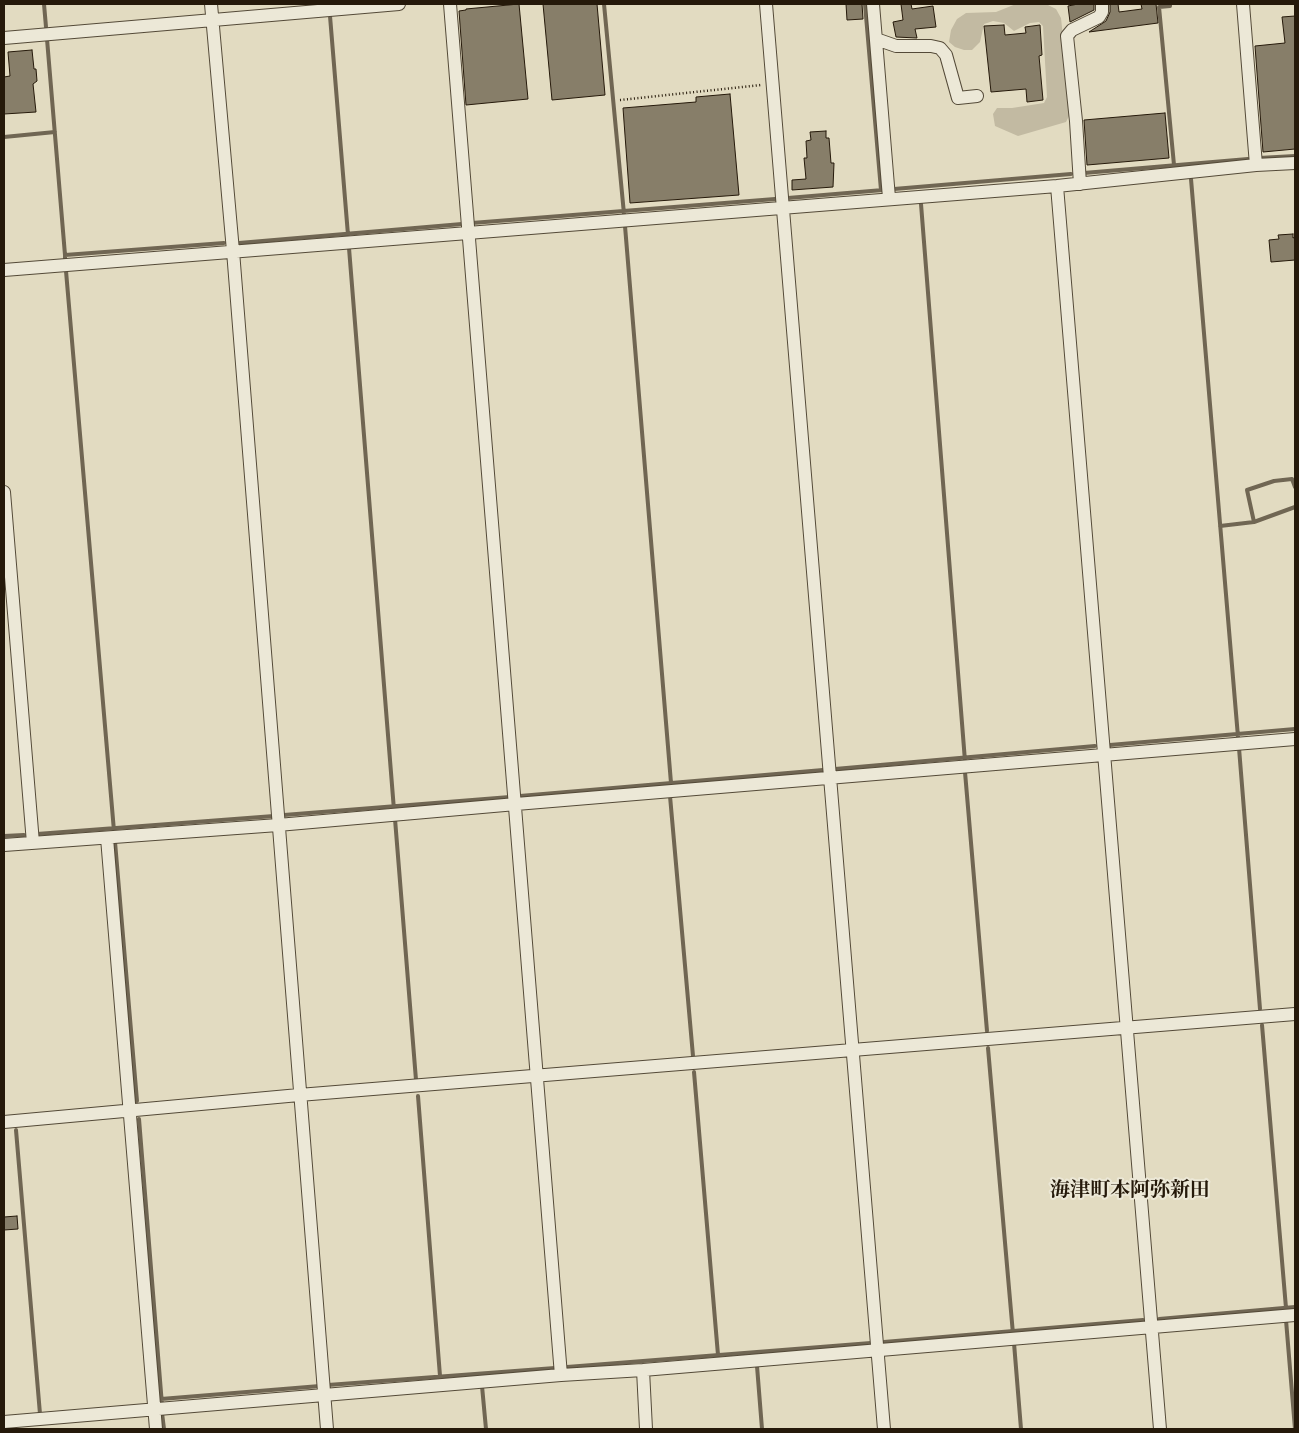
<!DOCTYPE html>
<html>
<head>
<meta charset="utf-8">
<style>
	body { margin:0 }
	#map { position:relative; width:1299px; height:1433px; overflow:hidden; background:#e2dbc1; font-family:Vollkorn,serif }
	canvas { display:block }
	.frame { position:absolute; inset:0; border:5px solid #25190a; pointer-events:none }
</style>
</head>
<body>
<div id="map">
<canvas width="1299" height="1433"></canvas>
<div class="frame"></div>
</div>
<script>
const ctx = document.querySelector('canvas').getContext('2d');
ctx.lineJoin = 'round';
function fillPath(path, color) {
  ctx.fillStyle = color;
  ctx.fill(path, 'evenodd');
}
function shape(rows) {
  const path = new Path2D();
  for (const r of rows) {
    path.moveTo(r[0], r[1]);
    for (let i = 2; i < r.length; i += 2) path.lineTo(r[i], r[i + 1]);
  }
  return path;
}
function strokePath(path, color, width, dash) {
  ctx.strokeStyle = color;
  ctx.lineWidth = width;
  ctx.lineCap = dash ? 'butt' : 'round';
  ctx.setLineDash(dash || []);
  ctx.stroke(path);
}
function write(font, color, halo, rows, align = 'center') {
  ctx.font = font + ' Vollkorn,"Noto Serif JP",serif';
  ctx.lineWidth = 4;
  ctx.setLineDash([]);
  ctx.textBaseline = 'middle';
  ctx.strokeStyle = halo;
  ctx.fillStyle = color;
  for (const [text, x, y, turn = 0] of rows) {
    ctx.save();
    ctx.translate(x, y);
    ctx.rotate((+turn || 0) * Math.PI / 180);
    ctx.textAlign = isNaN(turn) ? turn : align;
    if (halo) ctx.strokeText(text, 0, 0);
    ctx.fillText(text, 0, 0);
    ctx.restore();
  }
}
const green = shape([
	[1016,4,1046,4,1056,9,1061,18,1071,112,1066,122,1018,136,995,126,993,114,997,108,1012,108,1044,103,1047,97,1043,26,1039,22,1030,23,1014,31,1004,23,993,21,984,24,980,42,972,50,964,50,955,47,949,42,951,30,957,19,966,13,996,12]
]);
const stream = shape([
	[44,4,46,27],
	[604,4,624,214],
	[865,4,881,190],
	[1170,4,1170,6,1159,7,1174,165],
	[330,16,348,235],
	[47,39,65,255],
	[4,137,55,132],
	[1259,158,1295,156],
	[1084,173,1248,159],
	[1191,179,1238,737],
	[894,189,1071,174],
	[788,198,883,190],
	[921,204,965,761],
	[472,223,775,199],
	[625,226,671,783],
	[239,243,462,224],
	[349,248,394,810],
	[65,260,65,255,224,243],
	[66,271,114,831],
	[1254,522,1247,490,1274,481,1292,479,1295,487],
	[1220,526,1254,522,1295,507],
	[1110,745,1295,729],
	[1239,748,1260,1009],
	[835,769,1095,746],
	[965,772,987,1031],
	[520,796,823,770],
	[670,796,693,1056],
	[284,815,510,797],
	[395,819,416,1080],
	[37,834,274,816],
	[4,836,24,835],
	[115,842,137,1101],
	[1262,1025,1286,1308],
	[988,1048,1013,1334],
	[694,1072,718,1355],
	[418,1096,440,1376],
	[139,1119,162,1405],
	[16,1130,40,1414],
	[1159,1319,1295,1307],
	[1286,1320,1295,1429],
	[884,1342,1143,1320],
	[1014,1343,1021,1429],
	[757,1366,762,1429],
	[567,1367,871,1343],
	[328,1385,555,1368],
	[482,1386,486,1429],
	[161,1399,320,1386],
	[162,1413,164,1429]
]);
const building = shape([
	[519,4,528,99,466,105,459,11,466,10,466,9,519,4],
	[543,4,597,4,605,95,552,100,543,4],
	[846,4,862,4,863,19,847,20,846,4],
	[901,4,911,4,912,9,933,6,936,27,915,29,917,38,896,37,893,22,903,20,901,4],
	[1078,4,1094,4,1094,10,1070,22,1068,6,1078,4],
	[1110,4,1118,4,1119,12,1142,9,1141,4,1156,4,1158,23,1089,32,1106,21,1110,12,1110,4],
	[1295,16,1295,149,1263,152,1255,46,1285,43,1282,17,1295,16],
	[1004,25,1005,35,1026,33,1025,27,1040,25,1042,55,1039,56,1043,100,1027,102,1026,89,991,92,984,26,1004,25],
	[32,50,34,69,36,69,37,81,33,84,36,112,4,114,4,77,10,76,8,52,32,50],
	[730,94,739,195,630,203,623,108,696,102,696,97,730,94],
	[1165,113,1169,158,1087,165,1084,120,1165,113],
	[826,131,826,138,829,138,831,163,834,163,833,187,792,190,792,180,806,179,804,158,807,158,806,141,811,140,810,132,826,131],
	[1293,234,1293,238,1295,237,1295,260,1271,262,1269,240,1279,239,1278,235,1293,234],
	[17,1216,18,1229,4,1230,4,1217,17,1216]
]);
const path = shape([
	[620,100,761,85]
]);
const minor = shape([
	[211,4,233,251,327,1429],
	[450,4,561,1375],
	[766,4,884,1429],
	[873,4,889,198],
	[1243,4,1256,165],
	[4,38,399,4],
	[876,39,896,46,931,46,940,48,946,55,958,98,977,96],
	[1080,184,1076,121,1067,36,1072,30,1099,17,1102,12,1102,4],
	[1057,186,1160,1429],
	[4,270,1057,186,1256,165,1295,163],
	[4,492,33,843],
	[107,838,156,1429],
	[4,845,278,825,516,804,1295,739],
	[4,1122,299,1095,1295,1014],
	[643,1370,646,1429],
	[4,1422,561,1375,643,1370,1295,1315]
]);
const quarterNames = [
	["海津町本阿弥新田",1130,1192]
];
fillPath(green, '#c2baa2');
strokePath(stream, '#706653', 4);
fillPath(building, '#877e69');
strokePath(building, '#25190a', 1);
strokePath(minor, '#544a38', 14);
strokePath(path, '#25190a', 2.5, [1, 2.5]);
strokePath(minor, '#ece8d7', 12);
write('bold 20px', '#25190a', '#ece8d7', quarterNames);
</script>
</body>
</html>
